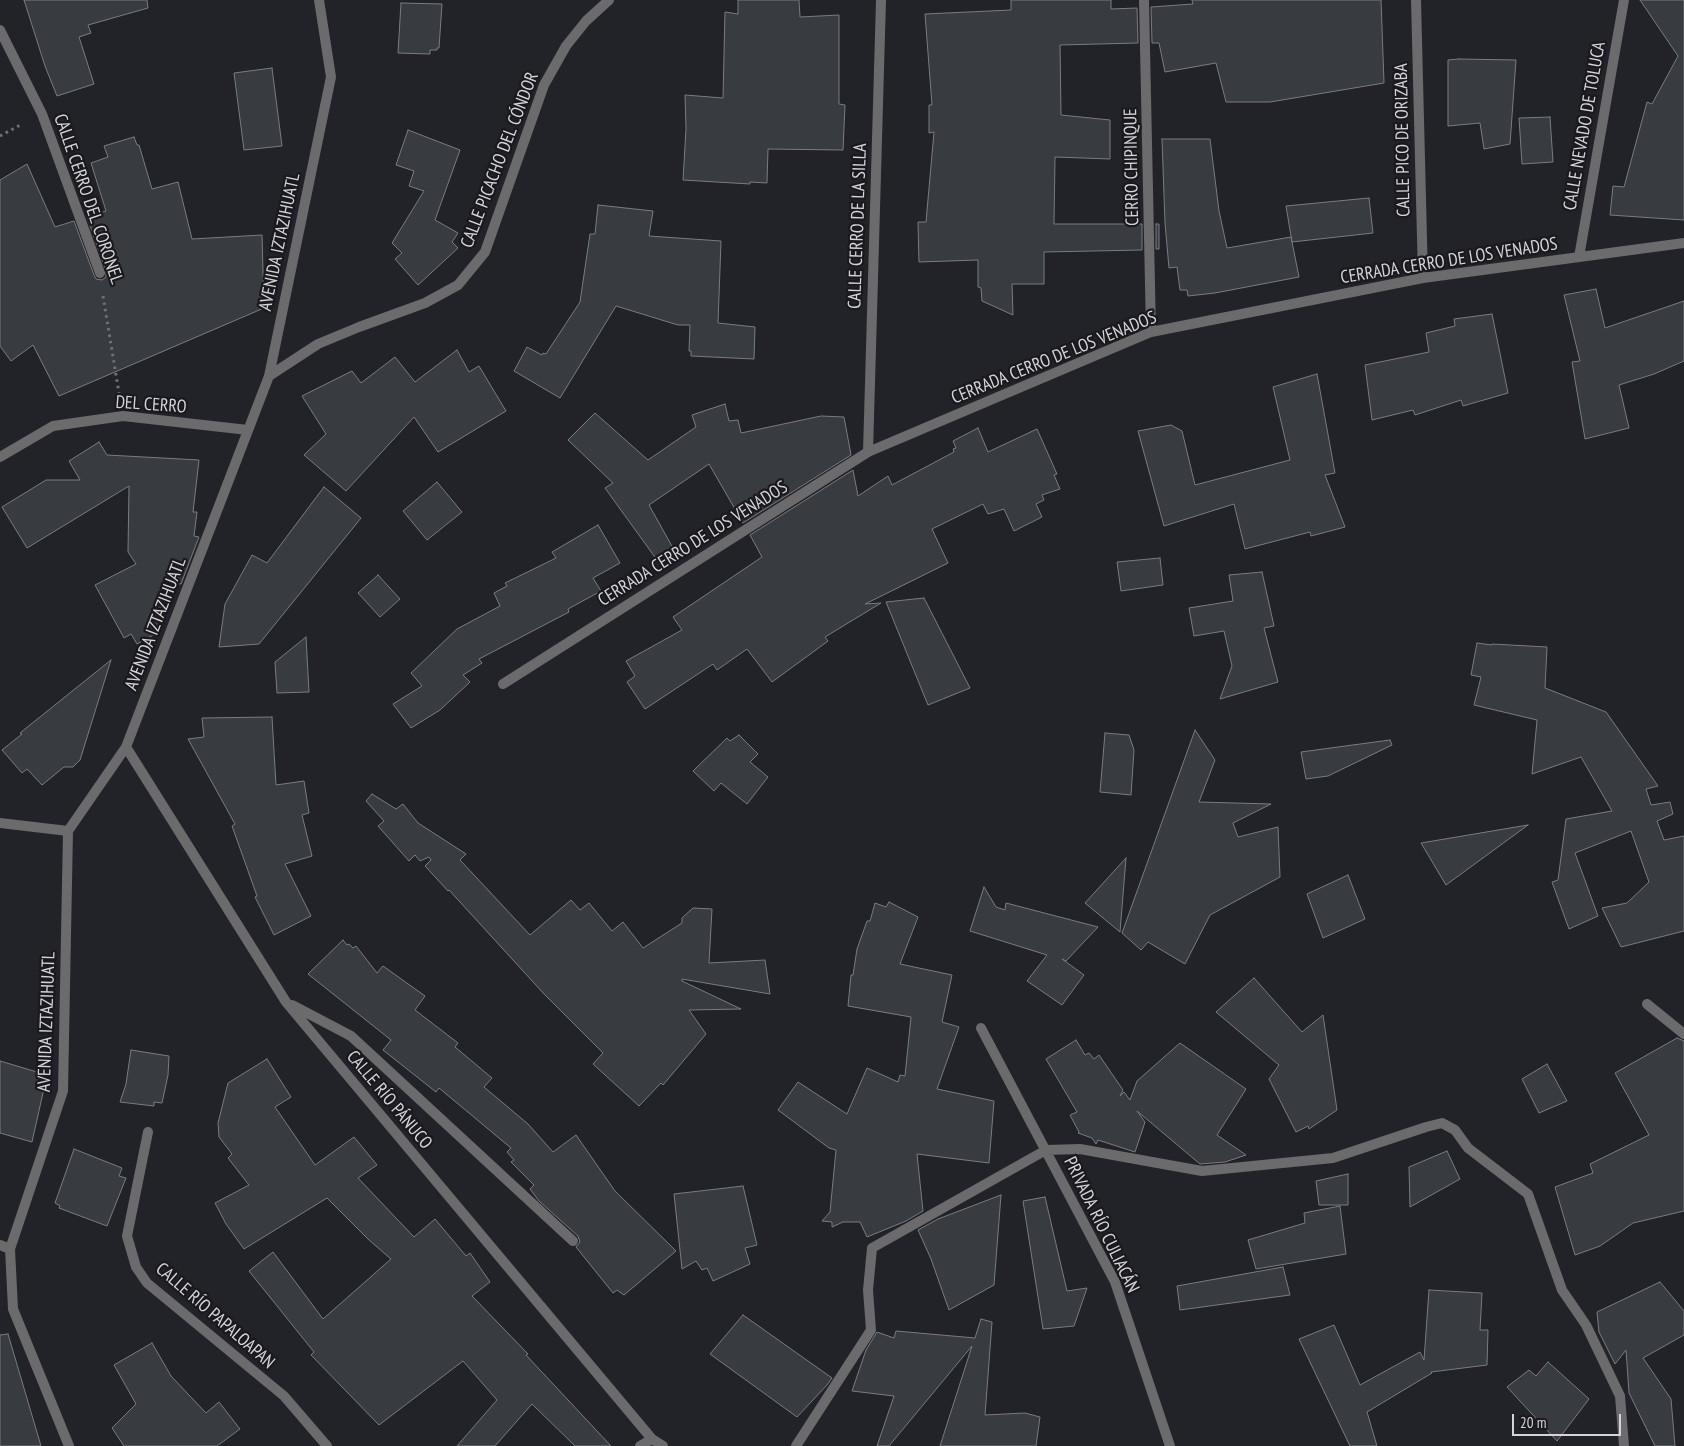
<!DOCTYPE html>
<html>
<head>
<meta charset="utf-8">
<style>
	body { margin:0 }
	#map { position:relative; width:1684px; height:1446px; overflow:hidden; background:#222328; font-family:"PT Sans Narrow",sans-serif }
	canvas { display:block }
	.scale { position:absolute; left:1512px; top:1414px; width:109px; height:22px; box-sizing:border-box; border:2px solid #d5d5d9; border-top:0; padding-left:6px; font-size:15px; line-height:18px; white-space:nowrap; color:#d5d5d9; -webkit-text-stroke:4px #19191e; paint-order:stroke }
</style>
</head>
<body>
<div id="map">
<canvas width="1684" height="1446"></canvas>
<div class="scale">20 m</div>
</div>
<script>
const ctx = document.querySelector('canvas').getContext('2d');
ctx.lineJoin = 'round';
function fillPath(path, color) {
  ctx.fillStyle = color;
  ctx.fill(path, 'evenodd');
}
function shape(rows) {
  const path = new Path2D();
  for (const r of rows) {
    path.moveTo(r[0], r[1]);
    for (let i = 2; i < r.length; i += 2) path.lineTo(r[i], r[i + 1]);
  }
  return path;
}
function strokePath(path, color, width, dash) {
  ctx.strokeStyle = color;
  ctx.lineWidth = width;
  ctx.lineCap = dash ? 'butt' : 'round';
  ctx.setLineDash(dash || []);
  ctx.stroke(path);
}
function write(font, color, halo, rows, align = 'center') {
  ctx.font = font + ' "PT Sans Narrow",sans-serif';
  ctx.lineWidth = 4.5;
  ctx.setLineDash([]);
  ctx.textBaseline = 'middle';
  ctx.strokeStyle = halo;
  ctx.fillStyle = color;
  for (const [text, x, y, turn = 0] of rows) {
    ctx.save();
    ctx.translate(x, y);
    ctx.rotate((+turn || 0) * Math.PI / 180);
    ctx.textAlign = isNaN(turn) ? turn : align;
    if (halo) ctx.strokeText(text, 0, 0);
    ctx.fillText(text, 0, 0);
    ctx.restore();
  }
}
const building = shape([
	[24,0,147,0,148,8,88,25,91,33,79,37,94,84,57,96,45,66,24,0],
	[738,0,799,0,800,17,839,15,839,104,845,105,843,150,768,149,767,183,750,182,750,184,683,180,686,129,685,95,723,98,725,12,738,14,738,0],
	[1011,0,1111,0,1111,9,1137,8,1138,43,1060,45,1061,115,1110,120,1110,159,1055,157,1054,224,1142,224,1142,250,1044,252,1044,284,1012,284,1013,315,982,301,981,288,978,287,978,260,919,262,918,222,926,222,934,132,929,133,929,105,932,105,925,14,1011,10,1011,0],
	[1192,0,1381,0,1384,83,1270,102,1226,102,1216,63,1165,72,1159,43,1152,43,1151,7,1193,4,1192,0],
	[1640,0,1684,0,1684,220,1610,215,1613,186,1624,187,1647,102,1652,104,1678,56,1640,0],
	[401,3,442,4,439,48,437,48,437,50,430,50,430,54,398,53,401,3],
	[1459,59,1516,60,1510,144,1484,149,1480,123,1448,126,1448,60,1459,59],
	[272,68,282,146,244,150,234,73,272,68],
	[1550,117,1553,162,1522,164,1519,118,1550,117],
	[408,130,460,150,435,220,458,233,452,242,458,248,418,285,395,259,402,253,392,243,424,191,409,186,414,171,396,165,408,130],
	[134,137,137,145,139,145,152,189,178,182,192,239,262,235,264,308,59,396,33,345,11,361,0,346,0,180,27,164,55,227,74,221,94,275,96,279,102,280,106,277,106,271,87,217,106,211,91,163,108,157,104,146,134,137],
	[1162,139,1210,139,1219,211,1227,248,1291,237,1299,277,1215,293,1188,296,1187,290,1180,290,1177,267,1169,268,1165,223,1162,139],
	[1369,198,1373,233,1292,242,1286,206,1369,198],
	[598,205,653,211,649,236,721,241,718,323,755,327,754,359,691,356,691,351,689,351,690,325,678,325,616,306,560,398,514,371,527,347,542,355,543,353,546,354,580,302,590,234,595,234,598,205],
	[1156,224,1159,224,1159,249,1156,249,1156,224],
	[1596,289,1605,328,1684,301,1684,361,1654,374,1619,385,1629,428,1585,439,1572,362,1580,361,1564,295,1596,289],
	[1492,314,1508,393,1463,406,1461,400,1415,415,1413,410,1372,420,1365,365,1429,352,1426,333,1455,326,1454,319,1492,314],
	[457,350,469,372,479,366,506,411,438,452,414,417,346,491,304,455,326,434,302,396,352,371,361,383,395,357,415,382,457,350],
	[1317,374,1335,473,1325,475,1345,527,1311,536,1310,532,1245,549,1234,504,1164,526,1138,431,1171,425,1182,431,1195,485,1290,460,1273,387,1317,374],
	[725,404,729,421,738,420,741,433,821,416,844,417,851,455,743,523,709,464,649,505,678,557,662,567,605,488,613,483,568,440,595,413,648,460,696,427,692,415,725,404],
	[978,428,988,452,1037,429,1057,474,1054,475,1060,489,1042,495,1044,500,1036,504,1042,517,1014,531,1004,509,988,514,983,504,932,529,948,563,865,604,881,603,825,637,828,641,772,682,747,649,717,670,713,664,645,709,627,682,635,676,626,661,682,630,673,617,762,557,750,535,853,470,858,496,888,476,892,485,954,452,953,449,956,448,953,441,978,428],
	[99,442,107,455,199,460,193,512,197,512,194,536,199,537,181,584,164,582,157,633,137,644,131,634,124,638,95,585,136,564,128,552,129,486,27,548,2,507,46,480,80,480,69,461,99,442],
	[437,482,462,512,427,540,403,511,437,482],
	[324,487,361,518,259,644,219,647,225,604,252,555,267,563,324,487],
	[598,525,620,563,593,578,601,591,568,609,569,612,479,659,482,663,463,675,470,682,440,710,411,728,393,704,422,686,411,673,457,629,500,606,494,593,507,586,505,583,556,558,552,552,598,525],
	[1160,558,1163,585,1121,591,1117,562,1160,558],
	[1262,572,1274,626,1264,628,1278,682,1220,699,1232,666,1224,631,1194,636,1189,608,1233,601,1229,575,1262,572],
	[378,575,400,599,380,617,358,593,378,575],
	[924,598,970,688,928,705,886,602,924,598],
	[306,637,309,692,277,693,275,662,306,637],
	[1477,643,1492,645,1492,644,1547,647,1545,688,1606,712,1658,786,1646,789,1651,805,1670,802,1673,814,1657,821,1664,840,1684,836,1684,931,1621,947,1602,908,1627,903,1649,882,1631,831,1575,853,1598,916,1569,929,1552,882,1558,880,1566,819,1612,811,1581,757,1532,774,1537,720,1474,705,1481,677,1471,675,1477,643],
	[111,660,80,760,73,767,64,767,42,785,27,769,22,773,2,750,22,734,20,733,111,660],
	[272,717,276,785,304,781,309,813,302,815,312,856,285,864,311,916,274,935,255,897,257,896,232,826,235,824,188,739,204,737,202,718,272,717],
	[1195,730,1215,760,1199,802,1271,804,1233,823,1238,837,1278,827,1280,877,1210,915,1185,964,1148,942,1141,950,1122,933,1195,730],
	[1105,733,1129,735,1134,750,1131,795,1100,792,1105,733],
	[739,735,758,754,750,762,768,777,747,804,721,783,714,791,693,771,727,738,730,741,739,735],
	[1390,740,1392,745,1328,776,1306,779,1301,752,1390,740],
	[372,794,396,809,403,804,418,823,466,854,460,860,530,935,571,900,580,910,589,903,612,931,623,922,643,948,682,923,682,918,693,908,712,909,709,963,765,960,770,994,682,979,682,981,741,1009,689,1010,706,1034,663,1085,661,1083,639,1106,593,1064,603,1053,545,995,449,890,448,891,425,866,431,860,429,857,420,861,415,855,409,861,378,826,384,821,366,801,372,794],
	[1528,825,1446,885,1421,843,1528,825],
	[1126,858,1120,932,1085,903,1126,858],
	[1348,875,1365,919,1323,938,1307,894,1348,875],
	[984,887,996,907,1005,910,1006,903,1098,927,1066,961,1062,959,1084,975,1062,1005,1027,981,1047,955,970,931,984,887],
	[889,902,918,917,900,964,952,975,942,1022,959,1027,937,1089,994,1101,989,1163,917,1154,923,1211,906,1221,867,1237,860,1222,843,1222,832,1227,832,1222,822,1221,830,1212,836,1150,829,1148,778,1110,798,1082,847,1114,867,1068,898,1082,900,1075,905,1076,911,1017,848,1006,851,975,853,975,857,949,867,921,870,921,875,903,886,907,889,902],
	[343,940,347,945,349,944,353,948,356,946,377,973,383,966,425,996,415,1010,458,1043,455,1047,492,1078,484,1087,528,1124,553,1152,576,1135,615,1191,676,1251,624,1295,617,1290,613,1293,576,1247,580,1242,578,1236,539,1201,530,1189,534,1185,511,1162,514,1160,507,1152,511,1148,439,1088,436,1092,383,1050,391,1040,308,974,343,940],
	[1254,978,1302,1032,1323,1015,1337,1110,1309,1129,1308,1126,1296,1132,1269,1079,1279,1065,1216,1012,1254,978],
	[1677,1038,1684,1041,1684,1211,1633,1223,1600,1246,1575,1255,1555,1187,1593,1173,1590,1164,1649,1135,1615,1073,1677,1038],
	[1076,1040,1085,1055,1089,1053,1094,1059,1099,1055,1123,1090,1120,1096,1124,1092,1130,1100,1137,1081,1180,1043,1246,1089,1217,1135,1246,1155,1225,1162,1200,1164,1137,1111,1145,1122,1135,1152,1098,1140,1096,1144,1092,1138,1078,1133,1079,1132,1070,1115,1077,1112,1046,1059,1076,1040],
	[131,1050,169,1056,168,1075,162,1103,154,1102,154,1106,120,1102,126,1084,131,1050],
	[267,1059,291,1097,275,1107,315,1165,354,1137,377,1165,358,1178,414,1237,435,1219,466,1256,470,1253,490,1282,472,1296,528,1354,526,1355,611,1446,575,1446,532,1404,495,1446,457,1446,497,1400,463,1361,379,1425,311,1355,314,1352,249,1271,273,1252,323,1319,391,1259,369,1240,327,1198,244,1249,226,1224,215,1203,249,1185,228,1158,232,1154,219,1137,218,1123,228,1083,267,1059],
	[0,1061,47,1075,32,1142,0,1133,0,1061],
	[1547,1064,1567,1101,1539,1113,1522,1079,1547,1064],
	[74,1149,122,1168,119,1176,126,1178,107,1226,59,1208,60,1206,55,1203,74,1149],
	[1447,1151,1460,1179,1410,1207,1409,1167,1447,1151],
	[1348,1174,1348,1205,1319,1205,1316,1181,1348,1174],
	[743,1186,757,1245,745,1248,750,1264,713,1281,707,1268,702,1270,696,1261,682,1269,674,1194,743,1186],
	[1001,1195,994,1285,949,1310,931,1259,918,1230,938,1219,1001,1195],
	[1045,1197,1067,1291,1087,1288,1074,1326,1043,1329,1023,1201,1045,1197],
	[1340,1206,1346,1254,1256,1269,1248,1240,1305,1223,1304,1213,1340,1206],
	[1283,1267,1290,1295,1180,1310,1177,1286,1283,1267],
	[1660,1282,1684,1311,1684,1335,1643,1358,1671,1399,1675,1446,1655,1446,1629,1393,1626,1350,1615,1364,1599,1332,1597,1312,1660,1282],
	[1429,1290,1482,1293,1480,1330,1488,1330,1487,1365,1431,1372,1432,1373,1367,1412,1377,1446,1350,1446,1299,1339,1334,1325,1360,1385,1420,1352,1424,1360,1429,1290],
	[743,1315,832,1378,827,1385,797,1417,710,1354,743,1315],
	[981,1319,992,1322,985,1415,1025,1413,1040,1417,1036,1446,940,1446,972,1346,889,1446,877,1446,894,1396,852,1391,866,1350,877,1332,894,1338,896,1331,975,1338,981,1319],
	[8,1334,41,1446,0,1446,0,1335,8,1334],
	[152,1343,171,1376,206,1413,219,1402,240,1429,217,1446,124,1446,112,1428,136,1404,114,1365,152,1343],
	[1548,1362,1589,1399,1557,1441,1507,1387,1529,1370,1536,1376,1548,1362]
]);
const path = shape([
	[0,136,22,124],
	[103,296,119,393]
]);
const street = shape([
	[1144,0,1151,332],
	[1416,0,1423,278],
	[0,30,42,114,100,273],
	[1579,257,1624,0],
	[269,376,318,344,359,327,425,303,458,285,485,252,544,85,566,46,586,21,609,0],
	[868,452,881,0],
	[0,457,53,426,123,416,248,430],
	[503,684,868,452,1151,332,1423,278,1684,243],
	[126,747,286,1002,652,1439,663,1446],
	[0,823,68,831],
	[1647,1004,1684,1034],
	[292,1005,351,1036,573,1241],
	[981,1028,1115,1282,1170,1446],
	[148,1132,127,1236,136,1267,147,1283,284,1396,327,1446],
	[0,1245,10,1249],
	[69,1446,13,1309,10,1249,63,1091,68,831,126,747,269,376,331,77,319,0],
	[640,1446,652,1439],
	[796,1446,871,1330,868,1290,872,1248,1046,1150,1080,1149,1202,1171,1333,1158,1426,1127,1442,1123,1455,1130,1468,1148,1528,1194,1562,1290,1586,1325,1620,1396,1624,1446]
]);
const streetNames = [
	["CALLE NEVADO DE TOLUCA",1585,126,-80],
	["CALLE PICO DE ORIZABA",1403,140,-91],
	["CALLE PICACHO DEL CÓNDOR",500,160,-69],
	["CERRO CHIPINQUE",1132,167,-91],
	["CALLE CERRO DEL CORONEL",88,199,71],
	["CALLE CERRO DE LA SILLA",858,226,-88],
	["AVENIDA IZTAZIHUATL",280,242,-78],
	["CERRADA CERRO DE LOS VENADOS",1449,261,-9],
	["CERRADA CERRO DE LOS VENADOS",1054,358,-22],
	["DEL CERRO",151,405,4],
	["CERRADA CERRO DE LOS VENADOS",693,544,-32],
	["AVENIDA IZTAZIHUATL",156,624,-69],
	["AVENIDA IZTAZIHUATL",47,1022,-88],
	["CALLE RÍO PÁNUCO",389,1100,50],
	["PRIVADA RÍO CULIACÁN",1101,1225,64],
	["CALLE RÍO PAPALOAPAN",215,1316,41]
];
fillPath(building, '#383b40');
strokePath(building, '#797c82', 1);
strokePath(path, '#707175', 3, [2.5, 4]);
strokePath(street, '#6b6a6c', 10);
write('18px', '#d5d5d9', '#19191e', streetNames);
</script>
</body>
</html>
